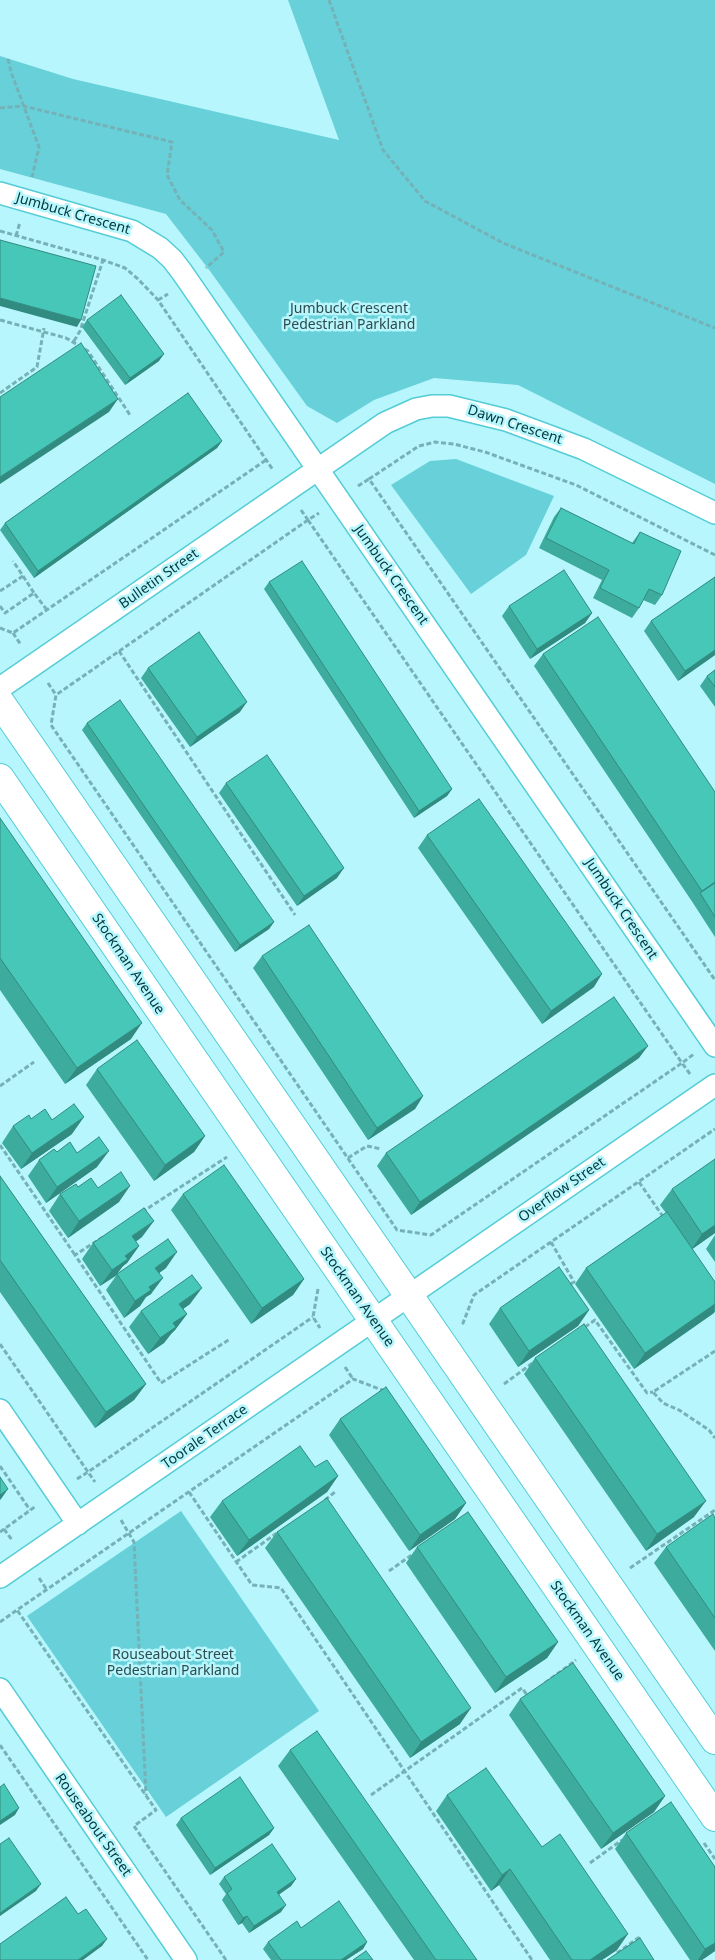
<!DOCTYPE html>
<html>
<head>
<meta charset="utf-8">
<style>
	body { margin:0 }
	canvas { display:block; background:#b6f6fc }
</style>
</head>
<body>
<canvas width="715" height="1960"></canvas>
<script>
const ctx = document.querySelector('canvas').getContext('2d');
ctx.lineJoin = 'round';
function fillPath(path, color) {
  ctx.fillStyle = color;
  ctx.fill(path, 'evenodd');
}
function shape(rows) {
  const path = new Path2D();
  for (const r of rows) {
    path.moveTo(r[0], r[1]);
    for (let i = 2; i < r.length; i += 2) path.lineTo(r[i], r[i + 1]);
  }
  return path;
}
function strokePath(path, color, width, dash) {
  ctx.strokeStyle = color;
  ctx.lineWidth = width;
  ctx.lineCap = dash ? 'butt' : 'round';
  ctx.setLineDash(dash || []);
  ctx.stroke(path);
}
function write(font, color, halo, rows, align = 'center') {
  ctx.font = font + ' "Noto Sans",sans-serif';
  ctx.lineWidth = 5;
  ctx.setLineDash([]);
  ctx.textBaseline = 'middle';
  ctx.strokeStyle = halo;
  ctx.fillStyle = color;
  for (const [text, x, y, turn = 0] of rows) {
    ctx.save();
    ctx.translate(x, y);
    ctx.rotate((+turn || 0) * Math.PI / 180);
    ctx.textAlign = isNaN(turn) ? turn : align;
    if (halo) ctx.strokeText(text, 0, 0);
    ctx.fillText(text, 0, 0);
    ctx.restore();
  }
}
const green = shape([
	[288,0,715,0,715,484,518,385,434,378,374,400,337,423,307,406,210,271,166,214,0,169,0,56,73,79,339,140],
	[456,459,554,496,526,555,471,594,391,485,430,461],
	[181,1511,319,1711,166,1817,27,1616]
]);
const path = shape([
	[329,0,383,150,425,201,503,243,715,328],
	[8,59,11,72,39,147,32,177],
	[0,108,23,106,172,142,167,175,180,200,212,230,224,252,206,268],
	[0,231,103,260,125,268,138,279,158,300,273,470],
	[16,236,20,222],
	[158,300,168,294],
	[0,320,66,338,88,351,130,415],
	[74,341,80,331,103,260],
	[0,393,37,367,44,328],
	[358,486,369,479],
	[301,510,308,520,319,513],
	[308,520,682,1063,431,1235,397,1230,51,725,56,695,308,520],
	[715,555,576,485,485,452,454,444,435,442,419,446,369,479,715,980],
	[23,576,34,593],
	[0,591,23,576,13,561],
	[0,606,5,613,34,593,47,610],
	[0,628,13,633,266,460],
	[13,633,21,645],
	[119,651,295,915],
	[48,683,56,695],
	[690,1074,682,1063,694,1054],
	[0,1086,34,1062],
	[0,1145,75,1255],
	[348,1158,367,1146,381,1149],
	[639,1182,664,1218],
	[142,1212,227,1157],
	[103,1237,75,1255,161,1383,230,1339],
	[551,1242,574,1282,569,1285],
	[318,1289,313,1317,320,1328],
	[464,1324,463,1323,474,1295,715,1129],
	[585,1327,595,1320,647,1393,653,1392],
	[0,1344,88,1472,313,1317],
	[715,1351,653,1392,663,1403,679,1410,709,1430,715,1438],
	[345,1367,353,1379],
	[504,1384,534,1362],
	[0,1466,30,1510],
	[77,1479,88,1472,95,1482],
	[189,1492,252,1585,281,1588,532,1960],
	[325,1500,335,1492],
	[121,1520,134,1542,146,1795],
	[4,1529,12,1540],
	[0,1532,36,1506],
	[236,1562,277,1533],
	[630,1568,715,1510],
	[389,1571,413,1554],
	[39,1578,47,1590],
	[0,1622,17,1610],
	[545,1683,576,1660],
	[0,1745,148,1960],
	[371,1795,522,1688,527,1695,529,1694],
	[704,1843,715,1859],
	[590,1863,622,1840],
	[617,1953,641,1936],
	[226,1960,134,1826,156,1810,17,1610,353,1379,385,1391]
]);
const minor = shape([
	[0,193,132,231,160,248,172,259,182,272,715,1046],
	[0,688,385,423,416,409,432,406,449,406,506,420,584,449,715,513],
	[0,1410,78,1524],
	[0,1577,715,1085],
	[0,1689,186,1960]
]);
const tertiary = shape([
	[0,702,715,1740],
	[0,778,715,1817]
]);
const wall = shape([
	[87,320,159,361,125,385,82,327],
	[222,441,217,448,34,578,0,530,5,523],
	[561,508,632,543,640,532,662,595,655,605,643,600,639,608,632,618,593,598,602,580,539,548,554,517],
	[715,577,715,655,678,681,644,631,651,621],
	[269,582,452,789,447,796,414,818,264,589],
	[509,606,592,613,585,623,530,659,502,616],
	[543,654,715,792,715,937,693,903,534,666],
	[148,668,240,712,190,747,141,678],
	[715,670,715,707,700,686,707,676],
	[87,723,274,922,269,929,235,952,82,730],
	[226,783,337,878,297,906,219,793],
	[0,818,131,1039,65,1084,0,990],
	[427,835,594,987,542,1024,418,848],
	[262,956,423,1096,415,1109,368,1140,253,968],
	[639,1058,411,1215,377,1166,386,1153],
	[97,1069,205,1136,194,1152,154,1181,86,1085],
	[31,1119,52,1120,72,1134,21,1169,2,1143,13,1126],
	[77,1153,97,1167,46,1203,28,1176,39,1160],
	[0,1176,146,1384,134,1400,95,1428,0,1292],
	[98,1188,119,1202,68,1238,49,1211,60,1194],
	[672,1189,715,1233,692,1249,715,1282,715,1312,634,1369,575,1284,586,1268,666,1213,660,1205],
	[183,1194,304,1279,293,1295,251,1324,171,1210],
	[715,1235,715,1262,706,1249],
	[142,1237,135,1242,139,1246,127,1263,123,1266,117,1274,166,1268,159,1273,151,1294,146,1297,140,1306,124,1318,106,1290,116,1276,100,1286,82,1259,93,1243],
	[190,1304,183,1309,187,1314,175,1330,171,1334,164,1343,148,1354,129,1327,141,1311],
	[500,1308,589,1310,578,1326,518,1367,489,1324],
	[535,1358,694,1517,646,1551,524,1374],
	[340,1419,466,1503,455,1519,409,1551,329,1435],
	[315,1467,338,1476,327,1492,237,1556,210,1517,222,1501],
	[715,1518,715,1651,654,1563,666,1547],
	[277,1532,460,1724,410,1758,265,1548],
	[417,1547,558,1642,547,1658,495,1693,406,1563],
	[520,1699,665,1796,654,1812,601,1849,509,1715],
	[290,1750,477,1960,414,1960,278,1766],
	[447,1795,542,1847,617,1950,602,1960,550,1960,499,1885,491,1891,436,1811],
	[181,1818,274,1828,269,1835,210,1875,176,1825],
	[626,1833,715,1867,715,1951,702,1960,690,1960,615,1849],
	[224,1877,296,1879,291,1886,279,1894,281,1912,249,1933,242,1923,238,1925,222,1900,226,1894,219,1884],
	[268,1942,367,1942,363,1949,346,1960,271,1960,263,1949]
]);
const shadedWall = shape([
	[0,298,81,320,77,327,0,306],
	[164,354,159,361,125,385,130,378],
	[118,399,109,412,0,484,0,477],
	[222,441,217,448,34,578,38,571],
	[592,613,585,623,530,659,537,649],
	[715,650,715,655,678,681,685,671],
	[247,702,240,712,190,747,197,737],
	[452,789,447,796,414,818,419,811],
	[344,868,337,878,297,906,304,896],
	[715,882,715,888,700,893,702,891],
	[274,922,269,929,235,952,240,945],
	[602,974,594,987,542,1024,551,1011],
	[142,1023,131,1039,65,1084,77,1068],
	[648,1046,639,1058,411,1215,420,1202],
	[423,1096,415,1109,368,1140,377,1128],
	[84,1117,72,1134,21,1169,32,1153],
	[205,1136,194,1152,154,1181,165,1165],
	[109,1151,97,1167,46,1203,57,1187],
	[130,1186,119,1202,68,1238,79,1221],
	[154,1221,142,1237,120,1253,132,1236],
	[715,1225,715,1233,691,1250,702,1234],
	[139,1246,127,1263,123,1266,116,1275,100,1286,112,1270,125,1256],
	[177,1252,166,1268,144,1284,155,1268],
	[163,1278,151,1294,146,1297,140,1306,124,1318,135,1301,149,1287],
	[304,1279,293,1295,251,1324,262,1308],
	[202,1288,190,1304,168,1320,179,1304],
	[715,1304,714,1313,634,1369,645,1353],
	[589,1310,578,1326,518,1367,529,1351],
	[187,1314,175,1330,171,1334,164,1343,148,1354,160,1338,173,1323],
	[146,1384,134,1400,95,1428,106,1412],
	[338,1476,327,1492,237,1556,249,1540],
	[8,1489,1,1499,0,1500,0,1495],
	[706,1501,694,1517,646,1551,657,1534],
	[466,1503,455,1519,409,1551,420,1535],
	[558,1642,547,1658,495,1693,506,1677],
	[471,1708,460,1724,410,1758,421,1742],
	[665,1796,654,1812,601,1849,613,1833],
	[19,1808,15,1815,0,1825,0,1821],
	[274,1828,269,1835,210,1875,215,1868],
	[510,1869,499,1885,491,1891,502,1875],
	[296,1879,291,1886,273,1899,277,1892],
	[41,1884,36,1891,0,1916,0,1913],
	[286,1905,281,1912,249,1933,254,1926],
	[247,1916,242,1923,238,1925,243,1918],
	[628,1934,617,1950,602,1960,590,1960],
	[107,1939,102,1946,83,1960,78,1960],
	[367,1942,363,1949,346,1960,341,1960],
	[715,1943,715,1951,702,1960,698,1960,705,1949]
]);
const building = shape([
	[0,240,96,266,81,320,0,298,0,240],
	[121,295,164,354,130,378,87,320,121,295],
	[81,343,118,399,0,477,0,397,81,343],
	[188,393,222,441,38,571,5,523,188,393],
	[561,508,634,544,640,532,681,551,662,595,649,589,639,608,600,588,609,570,546,538,561,508],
	[302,561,452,789,419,811,269,582,302,561],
	[564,570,592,613,537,649,509,606,564,570],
	[715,577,715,650,685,671,651,621,715,577],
	[598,617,715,792,715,882,702,891,543,654,598,617],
	[199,632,247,702,197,737,148,668,199,632],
	[715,670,715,687,707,676,715,670],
	[120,700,274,922,240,945,87,723,120,700],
	[267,755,344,868,304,896,226,783,267,755],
	[479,799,602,974,551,1011,427,835,479,799],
	[0,818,142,1023,77,1068,0,958,0,818],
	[715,883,715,917,700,893,715,883],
	[309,925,423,1096,377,1128,262,956,309,925],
	[614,997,648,1046,420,1202,386,1153,614,997],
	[137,1040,205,1136,165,1165,97,1069,137,1040],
	[74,1104,84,1117,32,1153,13,1126,29,1115,31,1119,45,1109,52,1120,74,1104],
	[99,1137,109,1151,57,1187,39,1160,54,1149,57,1152,70,1142,77,1153,99,1137],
	[715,1159,715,1225,702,1234,672,1189,715,1159],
	[224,1165,304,1279,262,1308,183,1194,224,1165],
	[121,1172,130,1186,79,1221,60,1194,76,1184,78,1187,91,1178,98,1188,121,1172],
	[0,1176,146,1384,106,1412,0,1260,0,1176],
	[144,1208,154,1221,132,1236,139,1246,125,1256,128,1259,112,1270,93,1243,144,1208],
	[667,1212,715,1282,715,1304,645,1353,586,1268,667,1212],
	[168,1239,177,1252,155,1268,163,1278,149,1287,151,1290,135,1301,117,1274,168,1239],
	[559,1267,589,1310,529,1351,500,1308,559,1267],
	[192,1275,202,1288,179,1304,187,1314,173,1323,176,1327,160,1338,141,1311,192,1275],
	[584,1324,706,1501,657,1534,535,1358,584,1324],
	[386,1387,466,1503,420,1535,340,1419,386,1387],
	[300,1446,315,1467,327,1460,338,1476,249,1540,222,1501,300,1446],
	[0,1477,8,1489,0,1495,0,1477],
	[327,1498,471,1708,421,1742,277,1532,327,1498],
	[468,1512,558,1642,506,1677,417,1547,468,1512],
	[713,1514,715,1518,715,1618,666,1547,713,1514],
	[573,1663,665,1796,613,1833,520,1699,573,1663],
	[317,1731,477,1960,436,1960,290,1750,317,1731],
	[486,1768,542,1847,560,1834,628,1934,590,1960,572,1960,510,1869,502,1875,447,1795,486,1768],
	[240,1777,274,1828,215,1868,181,1818,240,1777],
	[4,1784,19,1808,0,1821,0,1787,4,1784],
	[671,1802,715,1867,715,1943,705,1949,626,1833,671,1802],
	[9,1838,41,1884,0,1913,0,1844,9,1838],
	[272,1844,296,1879,277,1892,286,1905,254,1926,247,1916,243,1918,227,1893,232,1889,224,1877,272,1844],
	[66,1897,78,1914,86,1909,107,1939,78,1960,0,1960,0,1944,66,1897],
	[339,1901,367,1942,341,1960,281,1960,268,1942,297,1921,301,1928,339,1901],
	[640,1938,654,1960,607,1960,640,1938],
	[366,1951,373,1960,353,1960,366,1951]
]);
const streetNames = [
	["Jumbuck Crescent",73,214,16],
	["Dawn Crescent",515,425,18],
	["Jumbuck Crescent",391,575,55],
	["Bulletin Street",159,579,-35],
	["Jumbuck Crescent",621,909,56],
	["Stockman Avenue",128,964,56],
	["Overflow Street",562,1190,-35],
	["Stockman Avenue",357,1297,55],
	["Toorale Terrace",205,1437,-35],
	["Stockman Avenue",587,1631,55],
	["Rouseabout Street",93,1825,55]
];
const parkNames = [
	["Jumbuck Crescent",349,309],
	["Pedestrian Parkland",349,325],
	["Rouseabout Street",173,1655],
	["Pedestrian Parkland",173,1671]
];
fillPath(green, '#67d0d9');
strokePath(minor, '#54ccd6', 24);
strokePath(tertiary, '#54ccd6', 30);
strokePath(path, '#75b2b7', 3, [5, 2.5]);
strokePath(minor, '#fff', 21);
strokePath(tertiary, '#fff', 28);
fillPath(wall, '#3dab9d');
fillPath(shadedWall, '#328b80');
fillPath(building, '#47c7b7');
strokePath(building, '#328b80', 1);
write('14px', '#00383c', '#b6f6fc', streetNames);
write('14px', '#2e4b4e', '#b6f6fc', parkNames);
</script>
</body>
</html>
